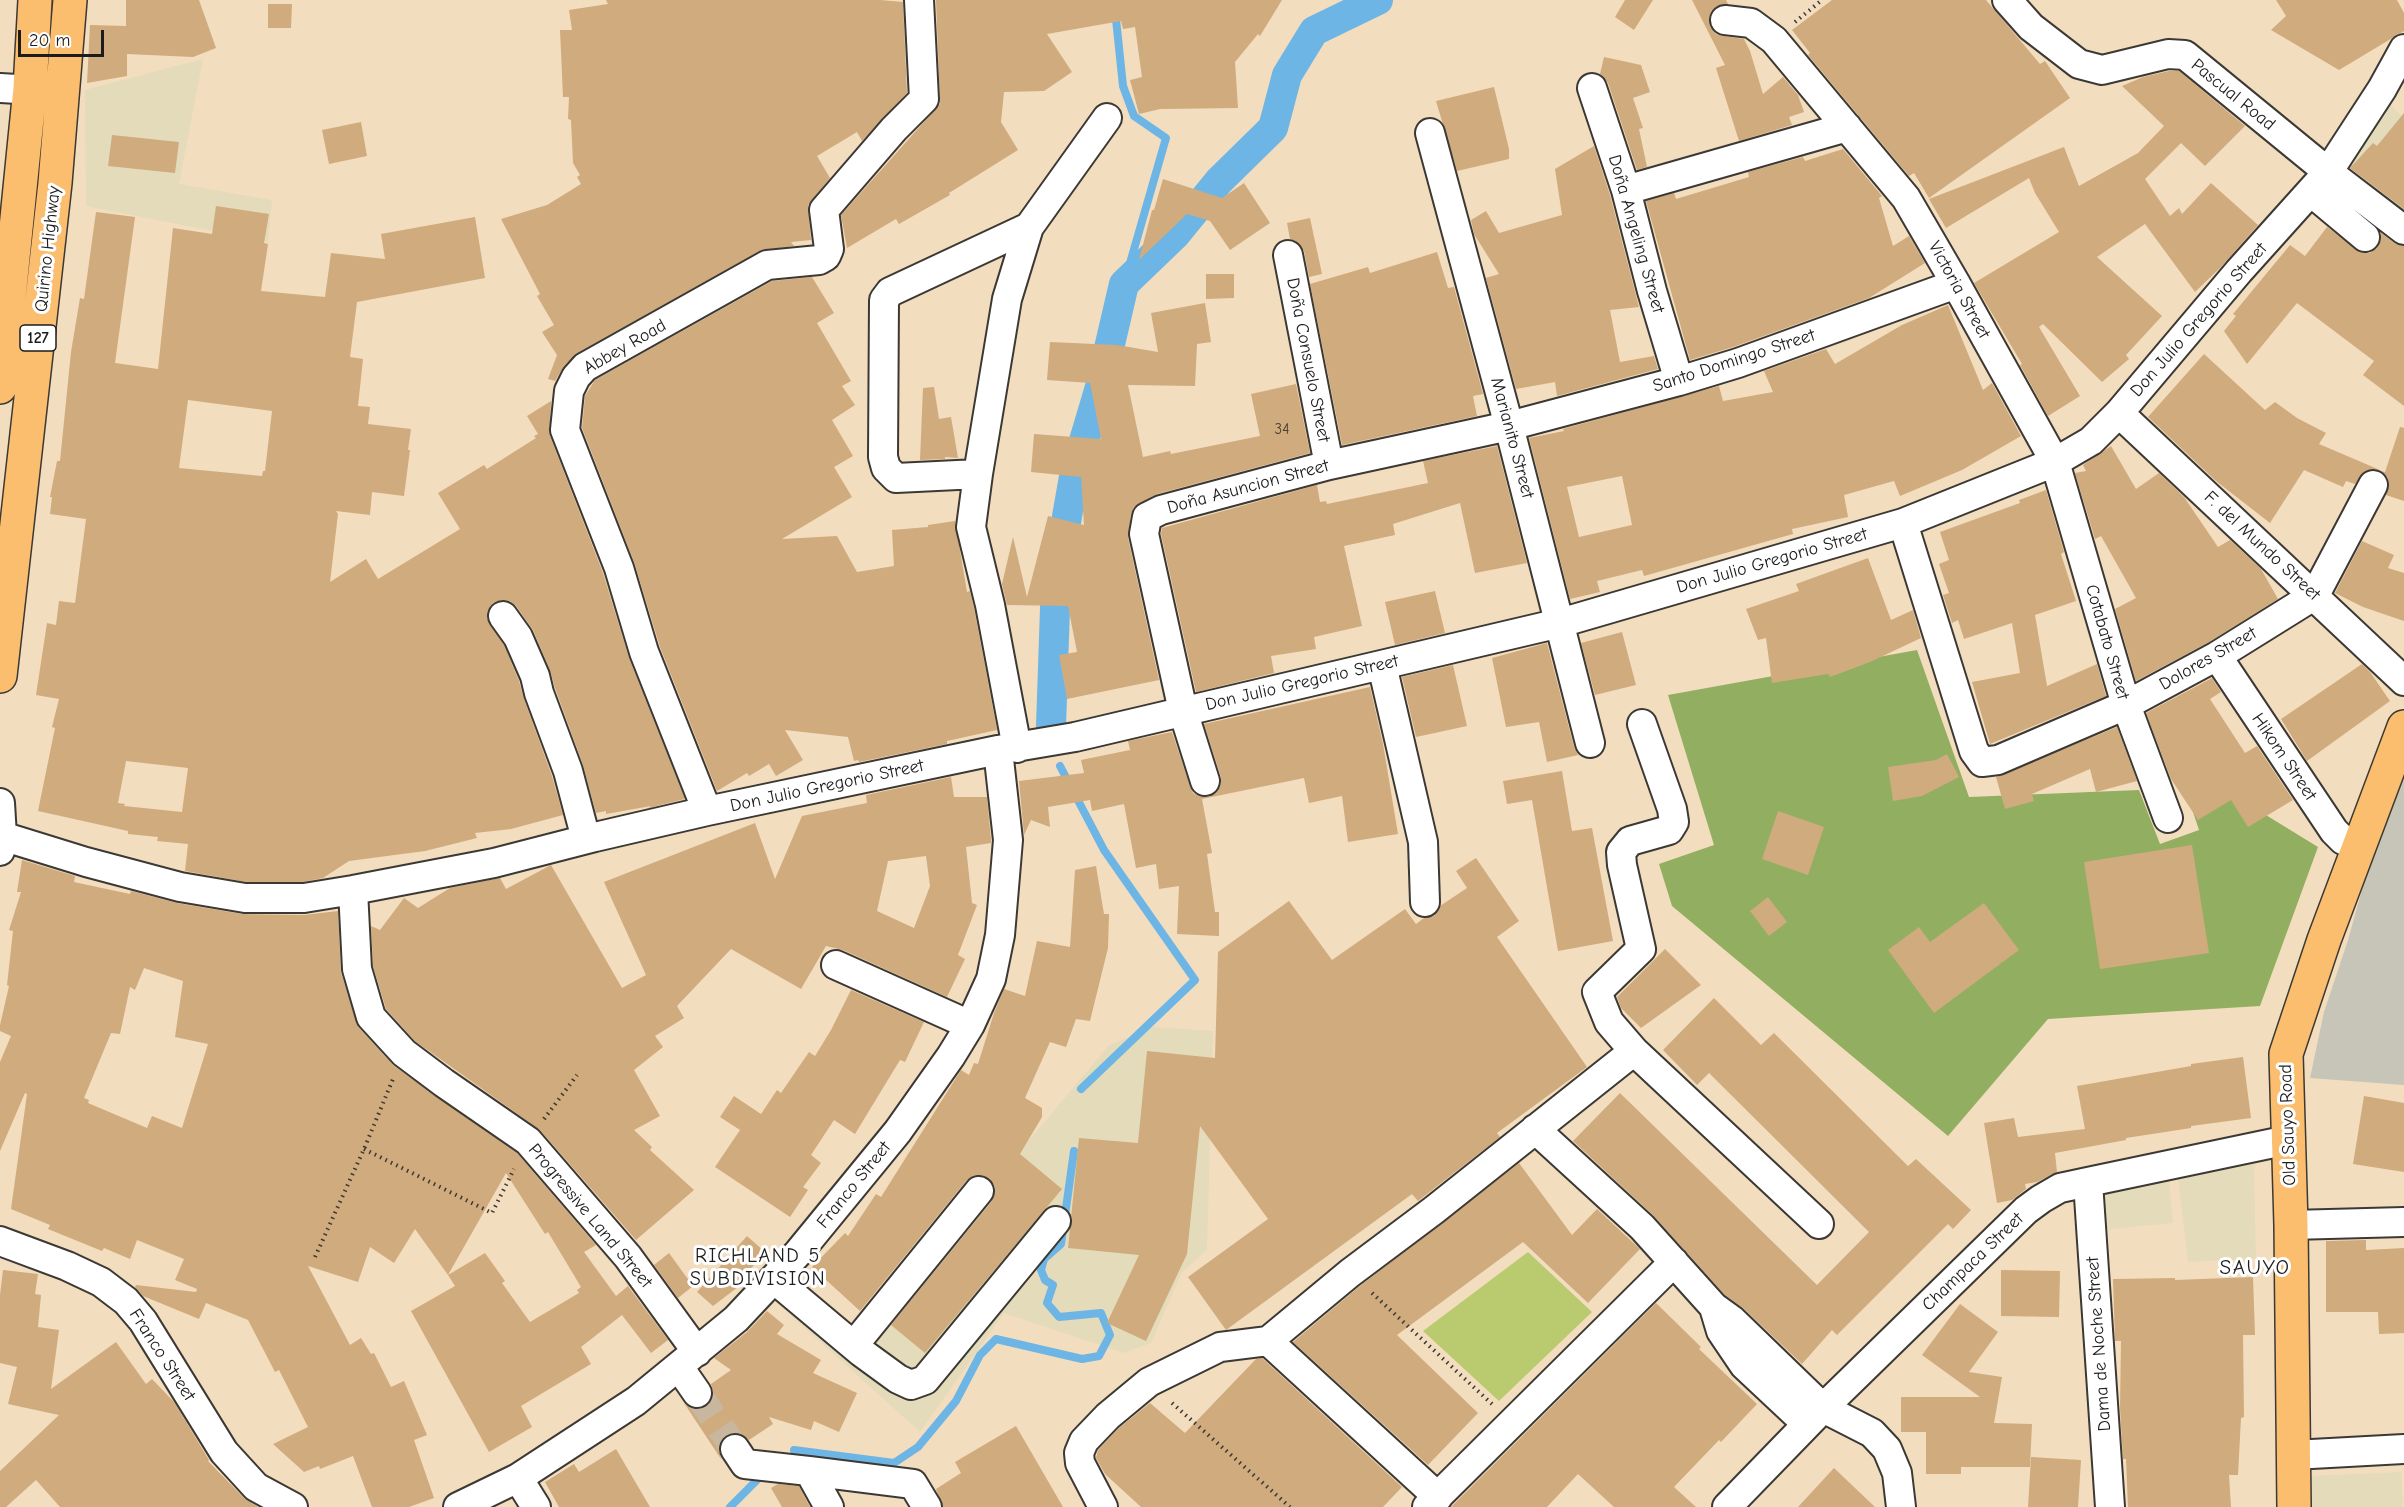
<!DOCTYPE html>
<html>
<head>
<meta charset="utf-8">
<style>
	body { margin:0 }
	#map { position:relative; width:2404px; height:1507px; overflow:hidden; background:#f3ddbf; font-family:"Comic Neue",sans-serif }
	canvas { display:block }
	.scale { position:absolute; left:18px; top:30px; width:86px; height:27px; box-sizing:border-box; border:3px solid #1c1c1c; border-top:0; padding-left:8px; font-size:18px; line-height:21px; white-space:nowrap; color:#1c1c1c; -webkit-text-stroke:4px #fff; paint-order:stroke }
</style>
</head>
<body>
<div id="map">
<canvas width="2404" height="1507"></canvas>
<div class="scale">20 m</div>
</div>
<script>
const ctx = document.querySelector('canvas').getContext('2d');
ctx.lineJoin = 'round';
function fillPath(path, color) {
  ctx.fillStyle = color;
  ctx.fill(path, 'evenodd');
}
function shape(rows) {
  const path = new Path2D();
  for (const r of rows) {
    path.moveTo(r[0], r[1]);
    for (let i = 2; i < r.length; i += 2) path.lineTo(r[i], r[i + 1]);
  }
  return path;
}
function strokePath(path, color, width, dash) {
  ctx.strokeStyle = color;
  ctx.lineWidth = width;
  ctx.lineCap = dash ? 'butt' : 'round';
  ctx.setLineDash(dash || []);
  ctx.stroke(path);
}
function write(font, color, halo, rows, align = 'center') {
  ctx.font = font + ' "Comic Neue",sans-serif';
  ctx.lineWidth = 6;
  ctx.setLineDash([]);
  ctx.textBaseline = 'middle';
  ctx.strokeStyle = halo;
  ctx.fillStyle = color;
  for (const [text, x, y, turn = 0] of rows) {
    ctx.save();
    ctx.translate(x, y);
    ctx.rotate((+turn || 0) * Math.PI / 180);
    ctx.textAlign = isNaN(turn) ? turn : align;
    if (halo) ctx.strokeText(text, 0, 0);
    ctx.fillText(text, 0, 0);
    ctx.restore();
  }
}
const built = shape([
	[203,59,179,184,272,200,268,242,86,206,85,90],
	[2389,104,2404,118,2404,232,2337,180],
	[1153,1027,1213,1031,1207,1250,1182,1272,1151,1343,1124,1353,1004,1313,920,1432,774,1300,795,1278,864,1337,1109,1045],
	[2254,1164,2256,1259,2188,1262,2178,1178],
	[2169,1180,2173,1223,2101,1230,2099,1193],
	[2401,1472,2403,1507,2310,1507,2309,1476]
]);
const industrial = shape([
	[2404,770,2404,1085,2310,1078,2324,1012,2348,940,2378,832]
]);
const green = shape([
	[1528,1252,1592,1312,1499,1401,1423,1331]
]);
const forest = shape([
	[1917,650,1969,797,2139,790,2160,844,2199,830,2186,791,2217,785,2318,847,2260,1006,2048,1019,1948,1136,1672,906,1659,864,1714,845,1668,695]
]);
const stream = shape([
	[1114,0,1123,86,1134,116,1166,138,1124,284],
	[1060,766,1104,850,1195,980,1081,1089],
	[794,1450,894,1463,918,1447,956,1401,980,1355,996,1339,1082,1359,1099,1356,1110,1335,1101,1313,1059,1317,1047,1303,1053,1285,1045,1280,1041,1270,1044,1259,1061,1244,1074,1151],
	[730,1507,762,1475]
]);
const canal = shape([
	[1051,726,1056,579,1075,471,1100,387,1124,284,1175,235,1219,181,1273,128,1287,75,1314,31,1378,0]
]);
const building = shape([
	[126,0,199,0,216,48,193,57,127,54,127,76,87,83,90,25,126,26],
	[606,0,880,0,903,2,907,93,862,141,857,132,817,156,830,178,808,205,811,240,791,242,794,246,759,251,577,353,564,366,555,381,548,379,557,355,542,332,554,325,537,296,540,294,501,219,547,205,581,184,577,177,580,175,573,163,571,120,568,119,569,97,563,97,560,30,572,30,569,10,608,4],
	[936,0,1282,0,1260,36,1258,34,1235,62,1238,108,1160,109,1139,114,1130,80,1142,77,1135,27,1123,29,1121,21,1047,34,1072,72,1044,91,1004,92,1001,122,1018,150,949,193,950,195,899,224,896,219,847,248,841,215,940,104],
	[1625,0,1653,0,1634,30,1615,17],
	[1692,0,1726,0,1728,4,1719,5,1711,11,1709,19,1710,27,1716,34,1723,36,1744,39,1750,51,1763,94,1783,77,1798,95,1804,112,1789,117,1792,125,1739,141,1716,68,1725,65],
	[1832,0,1986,0,2040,64,2045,61,2070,98,1929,198,1914,173,1909,176,1808,55,1810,53,1792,30],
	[2276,0,2397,0,2404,13,2404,31,2339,70,2271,30,2286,16],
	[268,4,292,4,291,28,268,28],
	[1604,57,1641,65,1650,92,1633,98,1643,128,1639,129,1647,167,1637,170,1608,83,1600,74],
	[2169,71,2179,71,2245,126,2205,166,2181,143,2145,179,2170,216,2179,208,2182,214,2211,183,2258,225,2220,268,2195,292,2145,224,2097,257,2162,316,2126,355,2129,359,2102,382,2043,324,2039,327,2080,396,2048,416,2020,365,2022,364,1974,283,2059,232,2035,193,2029,178,1946,228,1929,199,2064,147,2079,186,2138,153,2164,126,2122,86,2143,77],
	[1494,87,1509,149,1509,159,1457,171,1436,101],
	[2404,113,2404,209,2350,168,2373,143,2377,146],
	[361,122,367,156,329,164,322,130],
	[112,135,179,142,175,173,108,166],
	[1594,146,1610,195,1639,307,1610,310,1620,362,1654,356,1658,369,1557,396,1555,382,1516,389,1486,278,1499,274,1474,234,1471,220,1486,211,1499,233,1562,215,1555,169],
	[1843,149,1882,196,1879,198,1893,246,1909,236,1925,263,1869,298,1733,347,1690,360,1646,201,1674,193,1676,199,1749,177,1748,172,1803,157,1805,161],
	[1163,179,1222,198,1244,183,1270,223,1230,250,1210,221,1187,214,1139,260,1152,210,1154,210],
	[216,206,269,214,264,243,268,244,261,291,325,297,331,253,385,259,381,234,475,217,485,278,357,302,350,357,363,359,358,406,370,407,368,424,411,429,408,450,410,450,404,496,372,492,370,515,336,511,338,514,330,582,366,559,378,579,460,529,438,493,484,465,487,469,536,438,534,436,538,434,527,416,551,401,550,436,603,573,629,658,685,799,648,808,651,806,606,814,606,811,596,813,583,765,555,688,550,670,533,630,516,606,510,601,502,600,493,603,488,610,487,618,504,645,519,681,524,699,552,776,563,815,511,829,475,833,477,838,425,851,349,861,323,878,303,882,246,882,185,871,188,844,157,841,158,837,128,834,128,831,38,811,55,728,52,727,59,699,36,695,47,623,56,625,59,601,75,603,86,519,50,514,52,497,50,497,57,461,60,461,71,352,80,298,84,299,96,212,135,217,115,363,158,369,173,228,212,234],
	[188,400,272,411,265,471,263,471,262,476,179,468],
	[126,761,188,768,182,812,124,806,125,804,118,803],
	[1310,218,1322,274,1309,277,1304,251,1300,244,1290,239,1287,223],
	[2327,227,2362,253,2370,253,2377,248,2381,240,2381,233,2394,243,2404,246,2404,406,2363,375,2374,361,2297,303,2247,364,2224,331,2236,316,2233,314,2290,245,2305,256],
	[1437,252,1448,288,1454,287,1483,394,1473,396,1477,416,1342,445,1310,284,1368,267,1370,273],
	[1206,274,1234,274,1234,298,1206,299],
	[812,277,834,313,817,323,851,381,842,386,855,405,832,420,853,456,834,467,852,497,782,539,837,536,857,572,894,566,892,530,928,527,928,525,955,521,967,592,970,591,974,608,997,730,947,741,947,744,859,762,858,760,854,761,848,737,785,730,803,760,776,776,769,764,749,776,747,773,717,791,660,647,634,562,582,428,585,396,595,380,772,281],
	[1205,303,1211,342,1197,344,1195,386,1128,385,1143,457,1170,451,1171,454,1260,436,1251,394,1296,384,1310,453,1157,494,1134,507,1131,514,1128,538,1159,680,1067,699,1059,655,1077,652,1068,606,1007,605,1002,584,1013,537,1027,597,1048,516,1084,525,1081,477,1031,472,1034,434,1101,439,1090,383,1047,380,1050,342,1117,345,1158,352,1151,313],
	[1948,305,1983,390,1992,383,2021,436,1962,470,1900,496,1894,481,1844,495,1848,517,1792,529,1793,534,1644,576,1642,570,1597,581,1600,592,1570,599,1529,438,1564,431,1563,429,1719,386,1723,401,1773,392,1764,371,1826,349,1835,364,1902,325],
	[1622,476,1632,525,1579,537,1567,487],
	[2204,354,2265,410,2275,402,2297,418,2326,433,2319,444,2380,470,2372,469,2365,471,2355,484,2346,481,2343,487,2304,470,2270,523,2216,481,2148,417],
	[934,387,939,419,951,417,958,458,945,457,945,459,920,460,923,388],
	[2400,427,2404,428,2404,501,2386,495,2389,484,2387,476,2381,471,2385,472],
	[1497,446,1527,563,1475,573,1460,503,1393,524,1395,535,1344,546,1362,626,1314,637,1316,649,1271,656,1274,673,1196,692,1161,534,1162,528,1317,485,1320,502,1326,501,1327,504,1428,483,1423,461],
	[2111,446,2136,489,2159,473,2184,497,2218,547,2230,540,2261,569,2278,599,2209,642,2136,681,2115,609,2136,598,2101,536,2095,539,2075,473,2086,471,2083,465],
	[2046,490,2064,552,2061,554,2076,601,2035,615,2047,686,2097,664,2106,696,1990,744,1972,682,2020,673,2012,623,1964,639,1958,620,1952,623,1943,595,1949,593,1939,564,1949,560,1940,532,2020,503,2019,500],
	[2362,541,2394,555,2388,568,2404,573,2404,621,2363,607,2335,593],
	[1868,558,1891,620,1913,610,1921,638,1870,662,1830,677,1828,674,1772,683,1766,638,1758,640,1746,609,1799,591,1796,584],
	[1435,591,1445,633,1395,645,1385,602],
	[1622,632,1636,685,1595,695,1581,643],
	[1547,643,1574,747,1578,755,1547,762,1539,722,1506,727,1492,658],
	[2362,664,2370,672,2390,701,2307,761,2281,719],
	[1453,665,1467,726,1416,737,1402,677],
	[2212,678,2221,692,2210,699,2245,753,2257,746,2293,800,2248,827,2231,800,2198,820,2171,779,2146,713],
	[1370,687,1383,744,1398,834,1348,842,1342,796,1309,803,1304,778,1202,799,1212,853,1207,854,1215,912,1219,912,1219,936,1177,934,1179,886,1159,889,1156,864,1136,868,1124,804,1092,811,1090,800,1048,807,1050,827,1031,820,1024,835,1019,781,1084,773,1081,760,1130,750,1128,741,1172,732,1190,786,1193,793,1201,797,1209,797,1217,792,1221,785,1221,777,1204,724],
	[2117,727,2137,781,2096,792,2090,769,2032,794,2034,801,2005,809,1996,777],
	[1947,754,1959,777,1922,796,1893,801,1888,767,1936,760],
	[1562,771,1572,831,1592,828,1613,941,1558,951,1532,800,1507,804,1503,781],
	[951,777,954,797,987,797,991,840,991,843,966,847,972,903,977,905,958,955,965,959,947,997,843,950,826,946,801,989,731,949,677,1006,684,1018,655,1036,663,1047,634,1070,660,1116,634,1130,652,1147,650,1150,694,1190,636,1240,540,1130,415,1041,386,1009,373,966,371,926,380,930,404,898,418,908,450,888,500,878,506,889,551,865,622,988,646,975,604,882,755,823,775,879,802,816,867,803,866,795],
	[926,856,930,886,914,928,877,911,888,861],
	[1778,811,1824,827,1808,875,1762,859],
	[2192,845,2209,953,2100,969,2084,862],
	[1476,858,1519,921,1497,937,1587,1067,1497,1133,1500,1137,1418,1201,1412,1194,1226,1330,1188,1277,1268,1219,1200,1126,1187,1254,1146,1341,1107,1323,1139,1255,1068,1248,1079,1138,1138,1143,1147,1051,1215,1058,1218,952,1289,901,1332,960,1405,909,1416,924,1424,918,1434,916,1440,906,1467,888,1456,871],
	[22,860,75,876,74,882,130,894,131,891,177,903,242,914,304,915,338,911,341,973,359,1028,394,1066,517,1153,596,1245,584,1252,616,1296,628,1286,668,1340,651,1353,622,1315,581,1347,591,1364,521,1406,532,1427,489,1452,411,1311,455,1286,448,1275,485,1253,505,1281,502,1283,530,1322,579,1293,577,1290,581,1287,548,1232,545,1234,506,1173,448,1275,415,1229,394,1263,370,1247,358,1282,308,1266,350,1345,361,1338,371,1354,374,1353,391,1387,404,1381,427,1435,414,1440,434,1498,409,1507,372,1507,353,1456,320,1469,319,1466,304,1472,273,1444,308,1427,279,1370,275,1372,248,1320,206,1303,199,1319,143,1296,135,1287,136,1285,196,1292,197,1289,175,1280,184,1259,137,1240,130,1259,104,1248,102,1251,48,1229,50,1225,11,1209,27,1094,25,1093,0,1151,0,1062,11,1036,0,1031,0,1025,9,986,7,985,13,931,9,930,21,892,17,892],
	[144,968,183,981,175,1037,208,1044,182,1128,152,1116,147,1128,88,1103,89,1100,84,1098,111,1033,120,1034,130,987,135,990],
	[1096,866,1104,914,1109,914,1108,948,1090,1021,1076,1019,1066,1047,1050,1042,1025,1098,1042,1108,1042,1117,1020,1154,1062,1189,925,1353,891,1325,992,1201,995,1194,995,1186,989,1178,982,1175,974,1175,966,1181,860,1311,812,1267,845,1233,848,1236,876,1194,881,1197,961,1070,969,1075,974,1063,978,1064,994,1013,1004,989,1025,996,1037,941,1070,947,1075,870],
	[1768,897,1787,922,1769,936,1750,911],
	[1984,903,2019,950,1934,1013,1888,950,1919,927,1930,942],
	[1665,949,1701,985,1641,1028,1621,1008,1617,997],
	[851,990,924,1022,905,1062,900,1060,855,1134,834,1120,811,1155,821,1163,803,1187,808,1190,790,1217,715,1167,740,1130,720,1117,734,1096,761,1114,777,1090,781,1093,809,1052,815,1056,831,1030],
	[1714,998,1761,1045,1774,1033,1908,1166,1916,1159,1971,1210,1953,1229,1948,1224,1837,1335,1832,1330,1802,1364,1743,1308,1725,1295,1653,1215,1573,1141,1620,1093,1817,1285,1869,1232,1709,1073,1697,1085,1663,1050],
	[2243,1057,2251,1118,2191,1126,2191,1128,2126,1138,2126,1140,2055,1153,2057,1172,2037,1182,2025,1184,2026,1189,2012,1200,1997,1203,1984,1123,2014,1118,2018,1137,2085,1129,2077,1086,2191,1066,2191,1064],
	[2364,1096,2404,1103,2404,1172,2353,1164],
	[1519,1163,1572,1235,1597,1209,1640,1249,1588,1303,1523,1242,1397,1335,1478,1413,1428,1465,1293,1342,1360,1286],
	[747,1236,765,1252,736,1286,738,1287,713,1306,697,1292],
	[2366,1240,2366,1250,2404,1248,2404,1333,2379,1334,2378,1312,2326,1312,2326,1241],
	[669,1253,693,1286,678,1298,654,1265],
	[3,1270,38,1274,35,1294,41,1295,38,1327,59,1330,51,1389,116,1342,146,1384,152,1379,174,1402,209,1460,208,1461,244,1498,258,1507,60,1507,36,1480,6,1507,0,1507,0,1471,59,1415,8,1404,17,1367,0,1363,0,1295],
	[2001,1270,2060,1271,2059,1317,2001,1316],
	[2253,1277,2255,1335,2243,1335,2244,1417,2241,1418,2238,1475,2229,1475,2231,1507,2128,1507,2126,1459,2123,1459,2120,1408,2121,1341,2115,1341,2113,1279,2175,1278,2175,1280],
	[1656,1303,1701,1347,1699,1349,1757,1404,1721,1442,1719,1440,1674,1487,1696,1507,1614,1507,1578,1474,1547,1507,1451,1507],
	[1960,1304,1998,1332,1969,1372,2002,1377,1994,1423,2032,1424,2030,1467,1961,1467,1961,1474,1926,1474,1926,1432,1901,1432,1901,1397,1980,1397,1922,1355],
	[767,1311,784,1325,777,1334,821,1360,813,1373,857,1393,839,1432,814,1421,811,1430,769,1417,773,1424,749,1440,743,1435,735,1433,725,1436,720,1442,719,1449,721,1459,684,1403,691,1408,698,1409,707,1406,712,1401,713,1392,711,1384,731,1370,714,1358,747,1332],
	[1262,1358,1402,1487,1383,1507,1141,1507,1105,1474,1096,1458,1098,1450,1119,1428,1150,1403,1185,1433,1256,1359],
	[1016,1426,1063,1507,943,1507,936,1489,961,1473,955,1462],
	[616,1449,650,1507,559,1507,545,1482,574,1464,579,1472],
	[2031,1457,2081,1460,2078,1507,2028,1507],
	[1834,1468,1875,1507,1798,1507],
	[778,1484,799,1486,810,1507,782,1507,771,1488]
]);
const minorTunnel = shape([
	[697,1393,735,1449]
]);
const path = shape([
	[1795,22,1822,0],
	[544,1119,577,1075],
	[364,1149,492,1213,514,1169],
	[315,1257,364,1149,393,1079],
	[1372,1293,1492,1404],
	[1172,1403,1290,1507]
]);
const minor = shape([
	[2007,0,2031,27,2079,64,2102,70,2168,54,2185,55,2328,172,2404,230],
	[1725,20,1751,23,1774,40,1906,198,1956,284,2055,462,2126,705,2168,818],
	[0,88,52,91],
	[1592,88,1626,190,1652,291,1679,381],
	[1430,133,1509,426,1590,743],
	[1626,190,1847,127],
	[2311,192,2365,237],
	[1288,255,1329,465],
	[2119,413,2404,681],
	[978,474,1007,299,1029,227],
	[1903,523,1974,751,1982,762,1998,760,2126,705,2217,656,2315,595,2373,485],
	[503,616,518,637,535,676,539,693,568,771,586,839],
	[2217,656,2334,831,2343,840,2360,847],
	[1382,665,1423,842,1425,902],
	[1642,724,1672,809,1674,822,1669,830,1630,841,1621,852,1622,865,1641,949,1597,992,1609,1022,1634,1051,1819,1224],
	[1017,748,990,605,971,527,978,474,896,478,886,468,883,457,884,300,890,292,1029,227,1107,118],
	[1205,781,1183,711,1144,534,1147,517,1161,510,1329,465,1509,426,1679,381,1738,363,1956,284],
	[0,803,2,836,0,851],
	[707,811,644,652,619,568,565,430,569,391,576,377,585,367,767,265,819,260,826,256,829,249,824,210,894,129,924,99,919,0],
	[2,836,86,862,180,887,245,898,304,898,353,890,494,863,595,837,707,811,998,750,1075,737,1560,623,1903,523,2055,462,2091,441,2119,413,2239,271,2328,172,2382,89,2404,49],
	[353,890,357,969,371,1017,404,1053,444,1083,528,1141,628,1257,697,1352],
	[836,965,970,1025],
	[1535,1129,1642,1227,1714,1307,1732,1320,1823,1408,1872,1433,1887,1449,1897,1473,1901,1507],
	[2088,1182,2110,1507],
	[2291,1225,2404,1222],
	[0,1241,67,1266,101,1282,126,1301,143,1321,224,1452,256,1487,293,1507],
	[774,1279,861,1352,898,1379,911,1385,925,1380,1056,1221],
	[1715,1311,1721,1331,1744,1365,1807,1424],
	[1268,1341,1438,1497],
	[854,1345,979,1191],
	[679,1367,697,1393],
	[735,1449,745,1464,809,1471,829,1507],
	[2293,1455,2404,1449],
	[809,1471,913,1484,927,1507],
	[518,1478,536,1507],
	[458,1507,518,1478,636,1401,736,1319,798,1253,898,1131,951,1056,970,1025,991,979,1000,935,1008,840,998,750],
	[1103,1507,1080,1463,1079,1453,1084,1441,1108,1416,1149,1382,1220,1347,1268,1341,1350,1273,1434,1210,1634,1051],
	[1427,1507,1674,1262],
	[1727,1507,1823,1408,2026,1210,2041,1199,2060,1188,2088,1182,2288,1140]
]);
const major = shape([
	[0,387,30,89,35,0],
	[0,676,55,183,70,0],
	[2294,1507,2291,1225,2286,1054,2324,940,2404,727]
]);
const numberNames = [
	["34",1282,430]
];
const shields = [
	[38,338,36]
];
const shieldNames = [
	["127",38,338]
];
const streetNames = [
	["Pascual Road",2233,95,39],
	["Doña Angeling Street",1636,234,74],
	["Quirino Highway",48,249,-84],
	["Victoria Street",1959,290,61],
	["Don Julio Gregorio Street",2199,320,-49],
	["Abbey Road",625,347,-30],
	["Doña Consuelo Street",1308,360,79],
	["Santo Domingo Street",1734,361,-18],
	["Marianito Street",1512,438,75],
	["Doña Asuncion Street",1248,487,-15],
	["F. del Mundo Street",2262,546,43],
	["Don Julio Gregorio Street",1772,561,-16],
	["Cotabato Street",2107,642,74],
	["Dolores Street",2208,659,-30],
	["Don Julio Gregorio Street",1302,683,-13],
	["Hikom Street",2284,757,56],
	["Don Julio Gregorio Street",827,786,-12],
	["Old Sauyo Road",2288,1125,-92],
	["Franco Street",854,1185,-51],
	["Progressive Land Street",590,1216,50],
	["Champaca Street",1973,1262,-44],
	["Dama de Noche Street",2099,1344,-94],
	["Franco Street",162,1355,57]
];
const neighbourhoodNames = [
	["RICHLAND 5",758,1256],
	["SUBDIVISION",758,1279]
];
const quarterNames = [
	["SAUYO",2255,1268]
];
fillPath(built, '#e4dbba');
fillPath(industrial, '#c6c5b8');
fillPath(green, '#b9cb6e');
fillPath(forest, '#92af61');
strokePath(stream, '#6db5e5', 8);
strokePath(canal, '#6db5e5', 30);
fillPath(building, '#d0ab7d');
strokePath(minorTunnel, '#c8b69e', 28, [28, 14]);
strokePath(minor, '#3c3934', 32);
strokePath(major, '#3c3934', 36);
strokePath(path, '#3c3934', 4, [1.5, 4.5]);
strokePath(minor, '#fff', 28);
strokePath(major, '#fbbd6e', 33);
write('15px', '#494034', null, numberNames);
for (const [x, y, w] of shields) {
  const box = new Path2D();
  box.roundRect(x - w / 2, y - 13, w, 26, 4.5);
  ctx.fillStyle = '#fff';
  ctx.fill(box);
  strokePath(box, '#1c1c1c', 1.5);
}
write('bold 16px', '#1c1c1c', null, shieldNames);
write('18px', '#1c1c1c', '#fff', streetNames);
ctx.letterSpacing = '1.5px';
write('20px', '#1c1c1c', '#fff', neighbourhoodNames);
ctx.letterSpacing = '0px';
ctx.letterSpacing = '1.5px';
write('21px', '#1c1c1c', '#fff', quarterNames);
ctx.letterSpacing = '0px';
</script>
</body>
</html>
